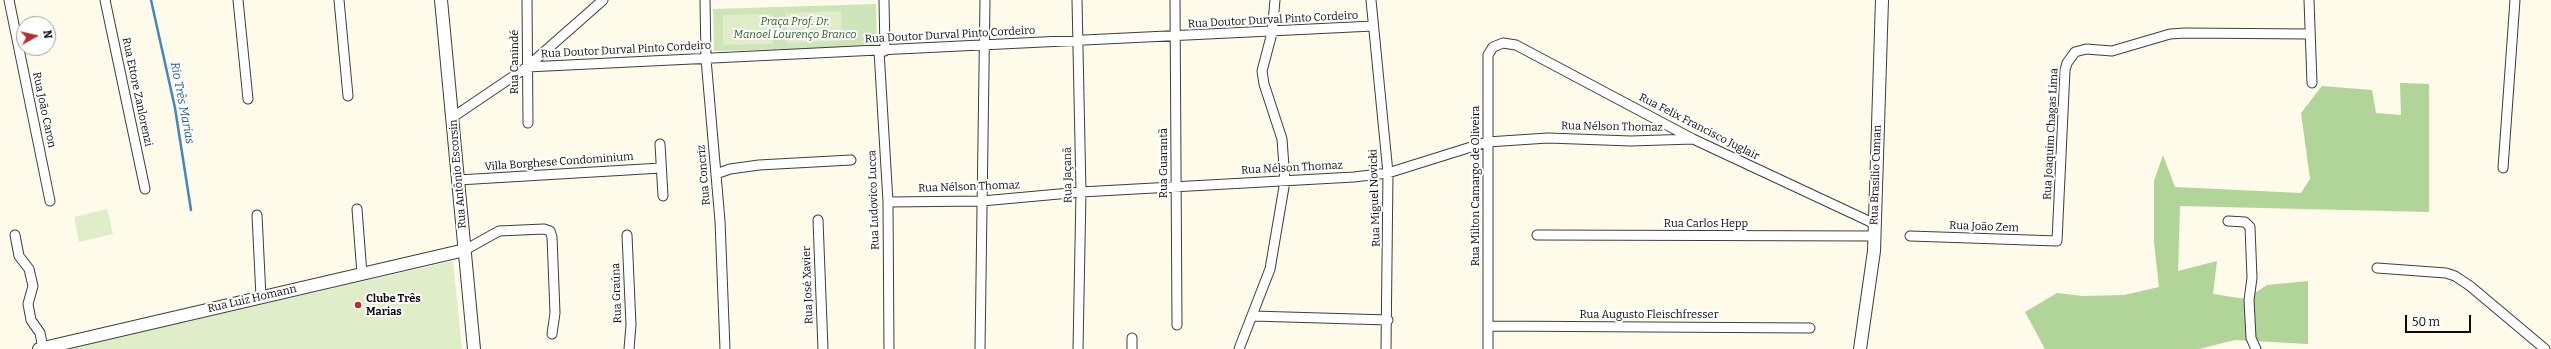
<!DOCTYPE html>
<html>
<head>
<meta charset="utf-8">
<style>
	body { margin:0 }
	#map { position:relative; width:2551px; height:349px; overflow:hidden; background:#fefbeb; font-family:Bitter,serif }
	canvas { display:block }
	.north { position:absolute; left:16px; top:16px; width:40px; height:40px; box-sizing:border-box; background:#fff; border:1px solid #9d9d9d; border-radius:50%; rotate:82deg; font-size:11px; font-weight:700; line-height:16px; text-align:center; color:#0b0b0b }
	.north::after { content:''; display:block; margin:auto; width:14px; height:18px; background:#b02f2f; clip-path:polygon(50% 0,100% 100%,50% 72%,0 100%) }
	.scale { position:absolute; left:2405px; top:315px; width:66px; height:18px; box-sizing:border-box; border:2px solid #0b0b0b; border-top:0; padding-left:5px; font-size:12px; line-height:14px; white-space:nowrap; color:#0b0b0b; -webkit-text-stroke:3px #fff; paint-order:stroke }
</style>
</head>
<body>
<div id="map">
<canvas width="2551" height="349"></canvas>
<div class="north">N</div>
<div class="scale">50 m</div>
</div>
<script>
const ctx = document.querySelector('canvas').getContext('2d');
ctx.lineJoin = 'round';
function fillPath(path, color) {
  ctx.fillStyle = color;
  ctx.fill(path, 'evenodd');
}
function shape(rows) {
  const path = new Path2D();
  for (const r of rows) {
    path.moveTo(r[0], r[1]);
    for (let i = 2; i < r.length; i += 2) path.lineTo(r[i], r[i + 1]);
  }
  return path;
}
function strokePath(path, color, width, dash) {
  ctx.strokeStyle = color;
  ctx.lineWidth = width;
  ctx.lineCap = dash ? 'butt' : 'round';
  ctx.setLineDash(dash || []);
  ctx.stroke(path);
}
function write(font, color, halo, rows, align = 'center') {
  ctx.font = font + ' Bitter,serif';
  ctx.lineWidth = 4;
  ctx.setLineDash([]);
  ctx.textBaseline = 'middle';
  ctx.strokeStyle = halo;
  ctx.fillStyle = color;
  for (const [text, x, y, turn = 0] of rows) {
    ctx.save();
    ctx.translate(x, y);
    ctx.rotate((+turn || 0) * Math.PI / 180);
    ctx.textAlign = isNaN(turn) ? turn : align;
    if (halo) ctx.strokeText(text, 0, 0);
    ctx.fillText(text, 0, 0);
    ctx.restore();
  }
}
const green = shape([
	[876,4,877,47,714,51,713,9]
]);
const forest = shape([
	[2400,83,2429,84,2429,212,2180,206,2178,271,2217,261,2213,294,2246,299,2267,285,2308,281,2308,344,2235,340,2199,349,2045,349,2025,312,2057,293,2083,296,2124,295,2159,287,2154,243,2154,181,2163,155,2175,187,2301,193,2310,179,2301,113,2322,86,2372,90,2376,113,2401,115]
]);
const pitch = shape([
	[841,11,842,41,787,43,786,13],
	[772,14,773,44,723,45,723,15],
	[107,209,113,234,79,242,74,217],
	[453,261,462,349,65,349]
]);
const stream = shape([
	[151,0,175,108,191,210]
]);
const minor = shape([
	[9,0,50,201],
	[105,0,145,189],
	[238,0,248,99],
	[339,0,348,96],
	[527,0,528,123],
	[705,0,706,59,720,221,725,349],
	[884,0,885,51],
	[1077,0,1081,192,1078,349],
	[1175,0,1177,325],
	[1371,0,1388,173,1386,349],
	[2309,0,2312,83],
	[879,51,888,202,889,349],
	[527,67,1373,26],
	[453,117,527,67,603,0],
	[660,144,663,196],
	[2503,168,2515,0],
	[716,174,730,169,759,165,851,160],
	[458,180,661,168],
	[888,202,982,201,1081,192,1354,177,1388,173,1487,142,1548,138,1631,141,1693,139],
	[357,209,362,274],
	[257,215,261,297],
	[818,220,823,349],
	[2228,221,2245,222,2250,227,2252,278,2249,300,2251,338,2256,349],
	[15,235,19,256,29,269,33,286,28,304,31,320,40,333,43,348],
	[627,235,631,325,629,349],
	[1537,235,1874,236],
	[1910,236,2057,241,2065,70,2067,63,2075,52,2086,49,2112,51,2170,34,2185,33,2309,34],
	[465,250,499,231,544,229,550,231,552,237,555,313,552,334],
	[2377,268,2446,273,2455,276,2470,286,2545,349],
	[1253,316,1388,320],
	[1489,326,1810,328],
	[980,349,985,0],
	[1132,349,1132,338],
	[1239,349,1270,269,1285,181,1282,139,1264,84,1262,71,1272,33,1275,0],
	[1488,349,1488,55,1493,47,1503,43,1516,45,1693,139,1875,224]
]);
const tertiary = shape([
	[441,0,474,349],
	[39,349,465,250],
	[1860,349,1874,251,1882,0]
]);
const markers = [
	[358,305,4,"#b02f2f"]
];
const streetNames = [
	["Rua Doutor Durval Pinto Cordeiro",1273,20,-3],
	["Rua Doutor Durval Pinto Cordeiro",950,35,-3],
	["Rua Doutor Durval Pinto Cordeiro",626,50,-3],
	["Rua Canindé",515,62,-90],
	["Rua Ettore Zanlorenzi",137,92,78],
	["Rua João Caron",44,110,78],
	["Rua Nélson Thomaz",1612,127,1],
	["Rua Felix Francisco Juglair",1699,127,27],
	["Rua Joaquim Chagas Lima",2051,134,-87],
	["Villa Borghese Condominium",559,162,-4],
	["Rua Guarantã",1164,163,-90],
	["Rua Nélson Thomaz",1292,168,-3],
	["Rua Antônio Escorsin",458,174,-95],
	["Rua Concriz",704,175,-95],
	["Rua Jaçanã",1068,175,-91],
	["Rua Brasílio Cuman",1876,175,-88],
	["Rua Milton Camargo de Oliveira",1476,186,-90],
	["Rua Nélson Thomaz",969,187,-2],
	["Rua Miguel Novicki",1375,198,-92],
	["Rua Ludovico Lucca",874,200,-92],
	["Rua Carlos Hepp",1706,224],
	["Rua João Zem",1984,227,2],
	["Rua José Xavier",808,285,-92],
	["Rua Graúna",617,293,-92],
	["Rua Luiz Homann",252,299,-13],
	["Rua Augusto Fleischfresser",1649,315]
];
const parkNames = [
	["Praça Prof. Dr.",795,22],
	["Manoel Lourenço Branco",795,35]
];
const poiNames = [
	["Clube Três",366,299],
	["Marias",366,312]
];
const waterNames = [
	["Rio Três Marias",182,103,79]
];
fillPath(green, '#cde5b8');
fillPath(forest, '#b1d499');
fillPath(pitch, '#dfedc9');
strokePath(stream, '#4188c2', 2.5);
strokePath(minor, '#3e3e3e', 11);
strokePath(tertiary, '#3e3e3e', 14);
strokePath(minor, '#fff', 9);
strokePath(tertiary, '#fff', 12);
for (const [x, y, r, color] of markers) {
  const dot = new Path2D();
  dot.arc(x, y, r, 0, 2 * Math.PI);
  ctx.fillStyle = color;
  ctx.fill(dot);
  strokePath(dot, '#fff', 1.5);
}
write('11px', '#0b0b0b', '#fff', streetNames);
write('italic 11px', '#2b5e21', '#fff', parkNames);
write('bold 11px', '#0b0b0b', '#fff', poiNames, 'left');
write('italic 12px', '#1f5b93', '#fff', waterNames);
</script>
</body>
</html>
